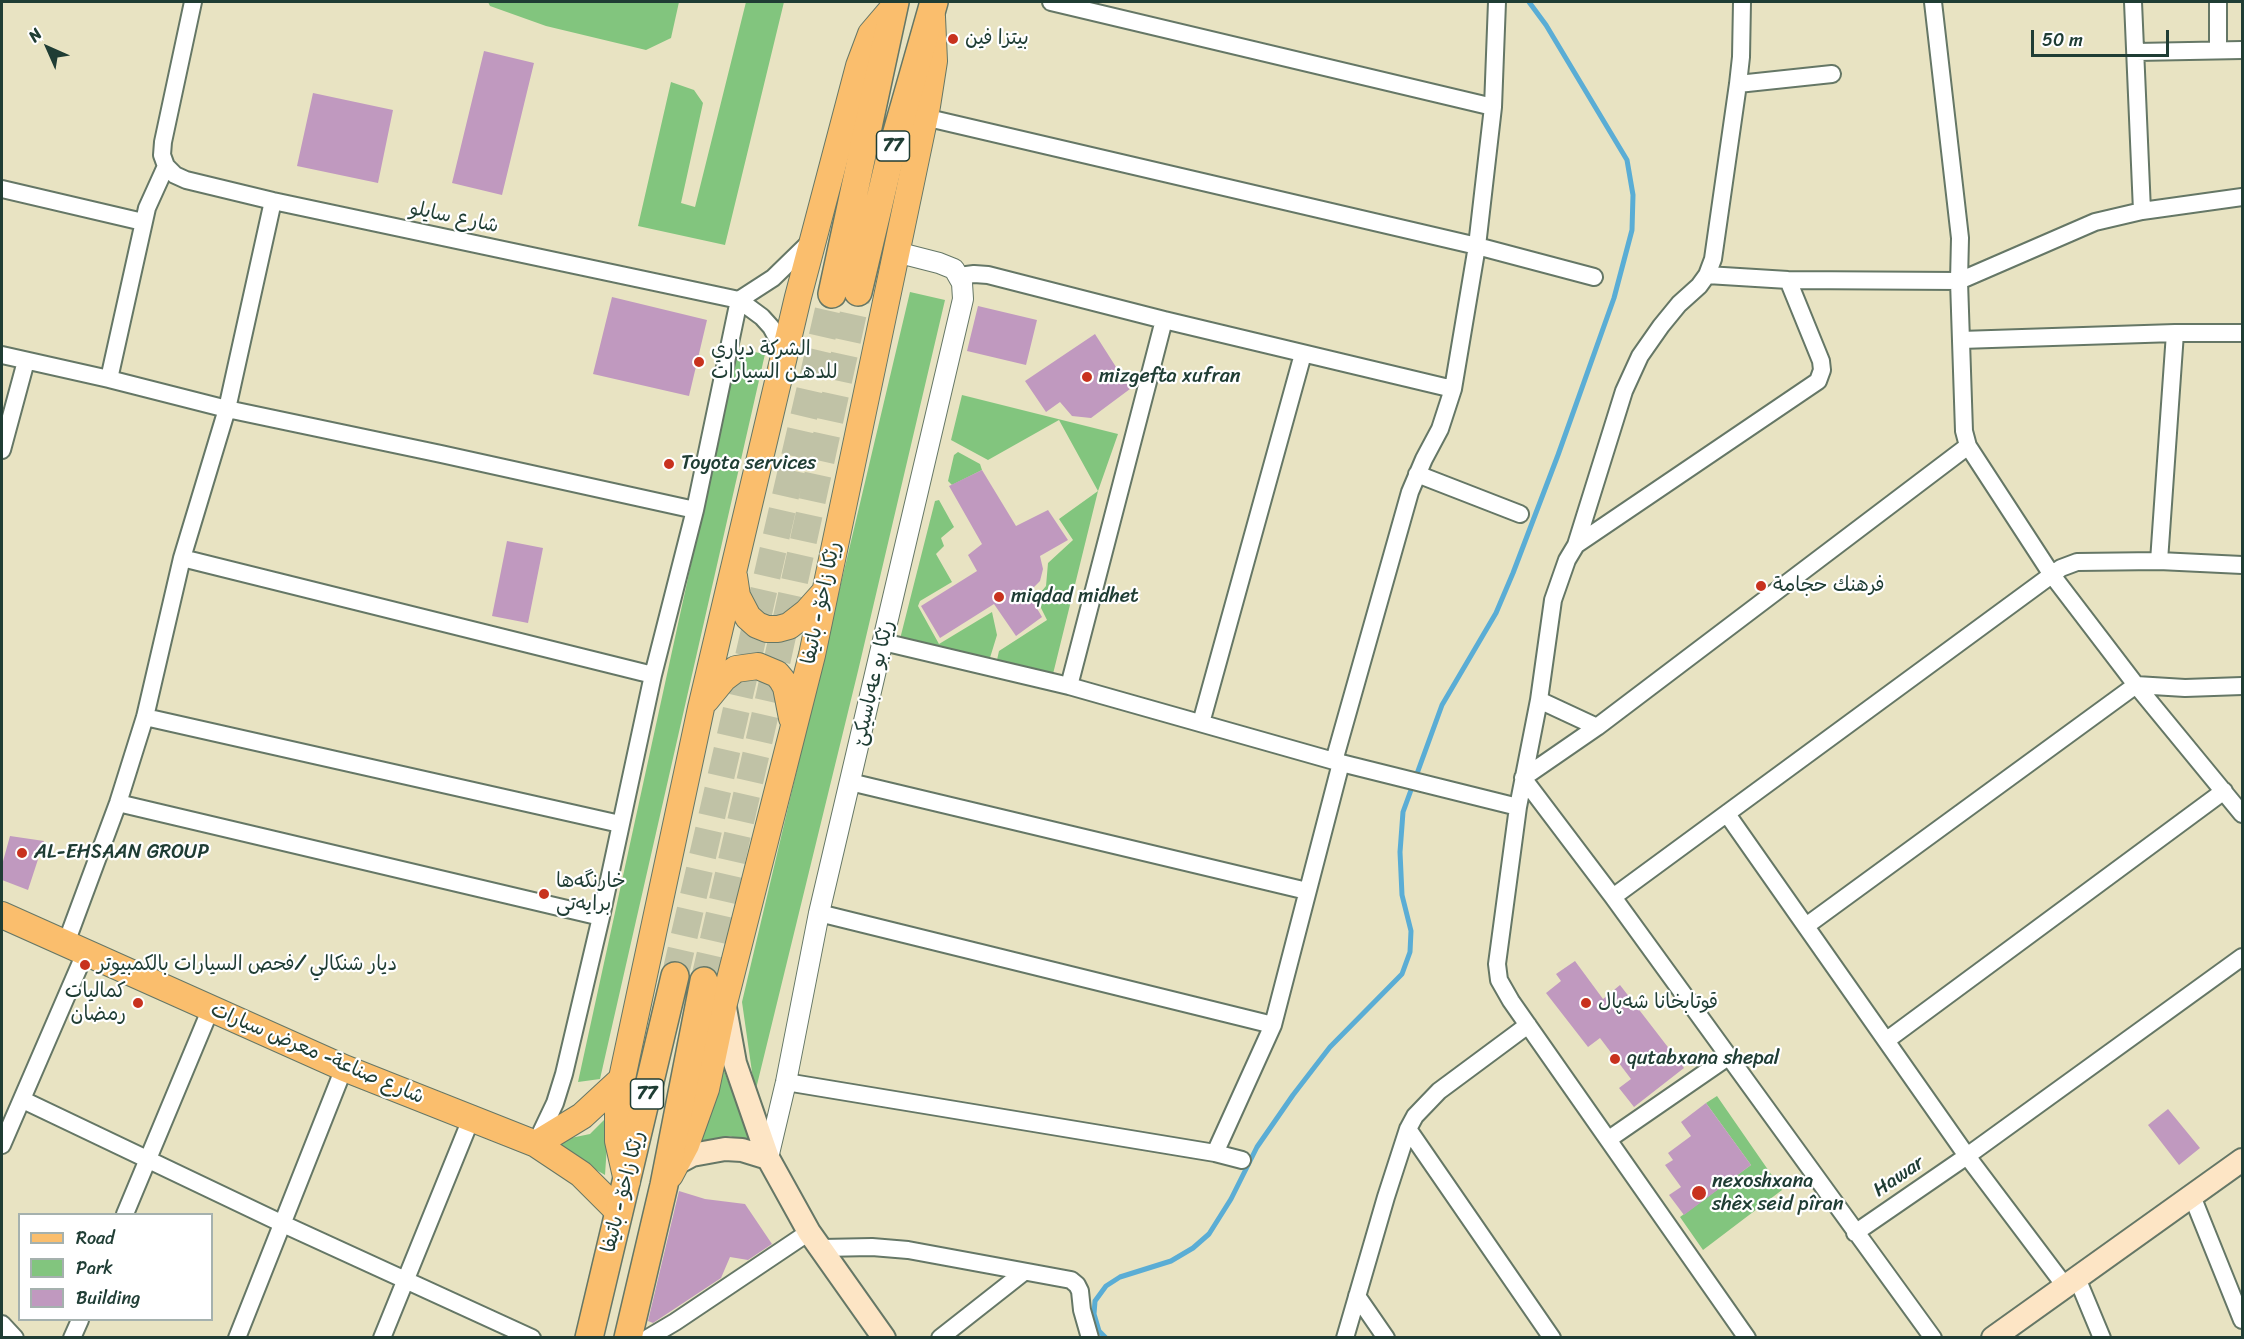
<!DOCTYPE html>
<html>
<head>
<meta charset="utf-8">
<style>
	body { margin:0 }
	#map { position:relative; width:2244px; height:1339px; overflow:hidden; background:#e8e3c2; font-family:Sriracha,sans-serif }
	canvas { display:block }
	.frame { position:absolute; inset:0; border:3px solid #1f3d34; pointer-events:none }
	.legend { position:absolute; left:18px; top:1213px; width:195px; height:108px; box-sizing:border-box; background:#fff; border:2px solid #a5b1ae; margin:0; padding:8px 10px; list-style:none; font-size:18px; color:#1f3d34 }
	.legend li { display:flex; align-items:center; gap:12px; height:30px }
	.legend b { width:30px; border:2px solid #a5b1ae }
	.north { position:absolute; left:18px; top:18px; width:60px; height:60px; -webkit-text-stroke:4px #fff; paint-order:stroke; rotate:315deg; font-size:16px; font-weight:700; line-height:24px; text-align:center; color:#1f3d34 }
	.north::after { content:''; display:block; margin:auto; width:21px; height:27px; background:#1f3d34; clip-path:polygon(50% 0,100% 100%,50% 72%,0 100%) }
	.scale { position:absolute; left:2031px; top:30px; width:138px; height:27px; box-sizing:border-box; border:3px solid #1f3d34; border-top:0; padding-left:8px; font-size:18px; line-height:21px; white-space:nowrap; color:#1f3d34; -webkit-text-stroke:4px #fff; paint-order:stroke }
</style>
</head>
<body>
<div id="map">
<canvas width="2244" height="1339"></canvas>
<div class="frame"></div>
<ul class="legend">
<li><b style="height:8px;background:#fabe6d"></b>Road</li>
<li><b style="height:16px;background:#82c57e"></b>Park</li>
<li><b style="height:16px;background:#c099bf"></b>Building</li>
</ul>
<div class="north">N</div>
<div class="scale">50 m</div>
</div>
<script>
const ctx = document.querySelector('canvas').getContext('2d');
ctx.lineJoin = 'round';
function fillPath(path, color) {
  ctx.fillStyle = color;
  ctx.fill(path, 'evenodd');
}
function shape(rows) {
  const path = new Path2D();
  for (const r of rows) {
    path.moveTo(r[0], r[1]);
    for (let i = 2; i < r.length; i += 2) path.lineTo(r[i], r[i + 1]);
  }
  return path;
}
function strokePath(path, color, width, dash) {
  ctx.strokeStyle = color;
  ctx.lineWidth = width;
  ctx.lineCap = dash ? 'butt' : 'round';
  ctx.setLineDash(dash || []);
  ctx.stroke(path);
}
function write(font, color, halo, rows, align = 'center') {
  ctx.font = font + ' Sriracha,"Playpen Sans Arabic",sans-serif';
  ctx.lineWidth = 4.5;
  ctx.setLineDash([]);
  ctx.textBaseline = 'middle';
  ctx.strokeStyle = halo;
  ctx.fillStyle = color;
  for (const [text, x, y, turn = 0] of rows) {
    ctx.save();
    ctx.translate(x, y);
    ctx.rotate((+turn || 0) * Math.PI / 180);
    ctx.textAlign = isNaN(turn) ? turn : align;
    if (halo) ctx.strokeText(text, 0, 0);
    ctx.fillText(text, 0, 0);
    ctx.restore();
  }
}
const green = shape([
	[488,2,679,2,671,38,646,50,546,26,490,6],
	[746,2,784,2,725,245,638,226,671,82,694,90,703,103,681,203,695,207],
	[910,292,945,300,858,671,755,1093,742,1002],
	[738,349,765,354,600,1079,578,1082],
	[962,395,1118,434,1098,491,1053,674,997,660,999,651,1047,620,1036,598,1046,586,1048,563,1073,540,1059,519,1098,491,1059,420,988,460,951,440],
	[958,452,980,464,982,470,952,485,948,481,954,455],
	[939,500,954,527,941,538,944,546,936,554,952,582,920,601,918,606,939,644,992,612,997,635,989,661,900,639,935,501],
	[721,1063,752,1144,730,1136,694,1146],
	[1717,1096,1782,1190,1703,1250,1680,1217,1751,1165,1706,1103],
	[609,1115,605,1175,562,1150,561,1140,590,1134]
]);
const stream = shape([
	[1106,1338,1099,1331,1094,1314,1095,1301,1106,1286,1120,1277,1171,1261,1193,1248,1209,1234,1231,1199,1257,1147,1293,1095,1330,1047,1402,974,1410,952,1411,931,1402,895,1400,852,1403,812,1442,705,1496,613,1513,573,1558,455,1614,298,1632,230,1633,195,1627,160,1546,25,1529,2]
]);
const building = shape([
	[484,51,534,63,502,195,452,183],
	[313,93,393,110,378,183,297,166],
	[612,297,707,320,689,396,593,374],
	[978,306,1037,320,1026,365,967,351],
	[1095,334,1130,389,1091,418,1072,416,1060,402,1046,412,1025,381],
	[982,470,1016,526,1048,510,1068,540,1040,556,1043,569,1040,581,1028,593,1042,617,1016,636,994,604,940,638,921,606,977,571,968,555,982,544,949,486],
	[507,541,543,548,528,623,492,616],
	[10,836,44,841,28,890,2,880,2,865],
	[1575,961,1603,999,1620,985,1684,1068,1634,1107,1619,1088,1631,1079,1600,1038,1588,1047,1546,993,1561,981,1556,974],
	[1706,1103,1751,1165,1684,1215,1669,1195,1681,1187,1665,1165,1673,1160,1668,1153,1691,1136,1681,1122],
	[2168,1109,2200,1148,2179,1165,2148,1125],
	[679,1191,705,1199,745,1204,772,1244,748,1260,730,1257,721,1278,653,1323,648,1321]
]);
const trunkTunnel = shape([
	[675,976,832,294],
	[704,981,770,693,858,292]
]);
const minor = shape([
	[193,2,163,142,162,155,166,166,175,175,186,180,273,201,739,300,762,317,771,327,777,338,782,357],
	[1051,2,1493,107],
	[1933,2,1960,238,1959,281,1964,431,1968,446,2052,575,2136,685,2242,814],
	[2133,2,2142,211],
	[2218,2,2218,50],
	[2136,52,2242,50],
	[1738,84,1832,74],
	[924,117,1477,246,1594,277],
	[2,189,143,222],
	[1707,275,1788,280,1959,281,2095,222,2142,211,2242,197],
	[959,276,974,274,988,275,1164,320,1453,389],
	[739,300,773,278,810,242],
	[1961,340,2175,333,2242,333],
	[2,355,109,379,227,409,273,201],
	[109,379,147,208,166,166],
	[2,450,26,361],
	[1417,474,1520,514],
	[1576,545,1624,391,1640,356,1661,326,1679,304,1699,286,1707,275,1713,259,1738,84,1741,57,1742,2],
	[182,558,653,675],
	[2159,561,2175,333],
	[883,642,1069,686,1341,763,1518,807],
	[1069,686,1164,320],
	[1539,700,1597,727],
	[145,717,620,824],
	[1201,723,1303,354],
	[1334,761,1410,492,1424,459,1440,429,1453,389,1477,246,1493,107,1497,2],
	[1523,778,1613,897,1933,1338],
	[1523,778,1597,727,1968,446],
	[850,782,1307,891],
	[118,803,601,917],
	[1727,814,1967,1156,2065,1286],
	[1613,897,2061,568,2077,562,2159,561,2242,565],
	[819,913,1273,1025],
	[1806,926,2136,685,2185,688,2242,686],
	[66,943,118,803,145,717,182,558,227,409,441,454,695,510],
	[1887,1040,2224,791],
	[786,1082,1215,1153,1242,1160],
	[23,1100,283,1224,532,1338],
	[1408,1129,1552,1338],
	[1609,1139,1728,1057],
	[536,1143,555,1103,564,1074,601,917,653,675,695,510,739,300],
	[2,1145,86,951],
	[1215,1153,1273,1025,1341,763],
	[2192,1196,2242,1320],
	[125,1214,211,1008],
	[1855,1233,1967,1156,2242,957],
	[822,1248,872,1247,908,1250,1071,1280,1077,1285,1080,1291,1082,1310,1090,1338],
	[2077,1278,2102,1338],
	[1357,1296,1386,1338],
	[2,1324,15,1338],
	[72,1338,80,1320],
	[237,1338,344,1068],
	[382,1338,471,1119],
	[648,1338,675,1322,809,1232],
	[940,1338,1024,1272],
	[1345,1338,1386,1197,1408,1129,1415,1116,1439,1091,1528,1025],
	[1747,1338,1511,1001,1499,980,1497,964,1518,807,1539,700,1553,600,1567,560,1576,545,1818,381,1822,370,1821,361,1788,280]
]);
const tertiary = shape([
	[768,1158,786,1082,819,913,963,299,962,283,954,269,939,263,896,252]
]);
const secondary = shape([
	[725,1008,735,1063,768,1158,809,1232,884,1338],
	[677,1163,692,1155,725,1149,742,1150,768,1158],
	[1993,1338,2242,1160]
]);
const primary = shape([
	[734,576,737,596,748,617,757,625,767,629,778,629,789,626,807,612,824,593],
	[706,700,724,678,736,669,758,666,777,674,782,680,786,687,792,718],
	[2,915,344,1068,536,1144,581,1174,619,1212],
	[536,1144,582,1116,621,1080],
	[670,1175,686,1145,706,1089,724,1003,812,655,927,106,934,61,932,17],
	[627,1181,618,1141,618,1097,701,708,798,297,859,66,871,34,894,7]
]);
const trunk = shape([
	[858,292,891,153,934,2],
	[832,294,895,2],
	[589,1338,675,976],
	[628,1338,664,1185,704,981]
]);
const markers = [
	[953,39,6,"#c8321e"],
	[699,362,6,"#c8321e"],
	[1087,377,6,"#c8321e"],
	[669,464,6,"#c8321e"],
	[1761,586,6,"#c8321e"],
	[999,597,6,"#c8321e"],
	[22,853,6,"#c8321e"],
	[544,894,6,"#c8321e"],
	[85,965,6,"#c8321e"],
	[138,1003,6,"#c8321e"],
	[1586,1003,6,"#c8321e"],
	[1615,1059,6,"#c8321e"],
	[1699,1193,8,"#c8321e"]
];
const shields = [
	[893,146,33],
	[647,1094,33]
];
const shieldNames = [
	["77",893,146],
	["77",647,1094]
];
const poiNames = [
	["بيتزا فين",965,39],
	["الشركة دياري",711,350],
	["للدهـن السيارات",711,373],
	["mizgefta xufran",1099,377],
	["Toyota services",681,464],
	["فرهنك حجامة",1773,586],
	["miqdad midhet",1011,597],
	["AL-EHSAAN GROUP",34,853],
	["خارنگه‌ها",556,882],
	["برايه‌تى",556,905],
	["ديار شنكالي /فحص السيارات بالكمبيوتر",97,965],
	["كماليات",126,992,"right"],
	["رمضان",126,1015,"right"],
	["قوتابخانا شەپال",1598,1003],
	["qutabxana shepal",1627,1059],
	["nexoshxana",1712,1182],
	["shêx seid pîran",1712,1205]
];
const streetNames = [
	["شارع سايلو",454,218,12],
	["رێکا زاخۆ - باتیفا",822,603,-78],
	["رێكا بو عه‌باسيكێ",874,683,-77],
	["شارع صناعة- معرض سيارات",317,1054,23],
	["Hawar",1899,1177,-34],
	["رێکا زاخۆ - باتیفا",624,1192,-76]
];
fillPath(green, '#82c57e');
strokePath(stream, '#5aadd5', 5);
fillPath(building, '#c099bf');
strokePath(trunkTunnel, '#c0c2a6', 27, [27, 14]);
strokePath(minor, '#657766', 20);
strokePath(tertiary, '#657766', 22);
strokePath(secondary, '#657766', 26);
strokePath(primary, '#657766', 28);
strokePath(trunk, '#657766', 30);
strokePath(minor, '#fff', 16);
strokePath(tertiary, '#fff', 20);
strokePath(secondary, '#fde5c5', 22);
strokePath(primary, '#fabe6d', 26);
strokePath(trunk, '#fabe6d', 27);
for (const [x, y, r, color] of markers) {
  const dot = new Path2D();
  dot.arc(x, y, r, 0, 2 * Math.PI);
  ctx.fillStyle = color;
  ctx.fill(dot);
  strokePath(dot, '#fff', 2);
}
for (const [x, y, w] of shields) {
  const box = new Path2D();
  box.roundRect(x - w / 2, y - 15, w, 30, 4.5);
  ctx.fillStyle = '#fff';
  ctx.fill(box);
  strokePath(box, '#1f3d34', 1.5);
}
write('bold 18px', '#1f3d34', null, shieldNames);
write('20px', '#1f3d34', '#fff', poiNames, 'left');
write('20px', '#1f3d34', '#fff', streetNames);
</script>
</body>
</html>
